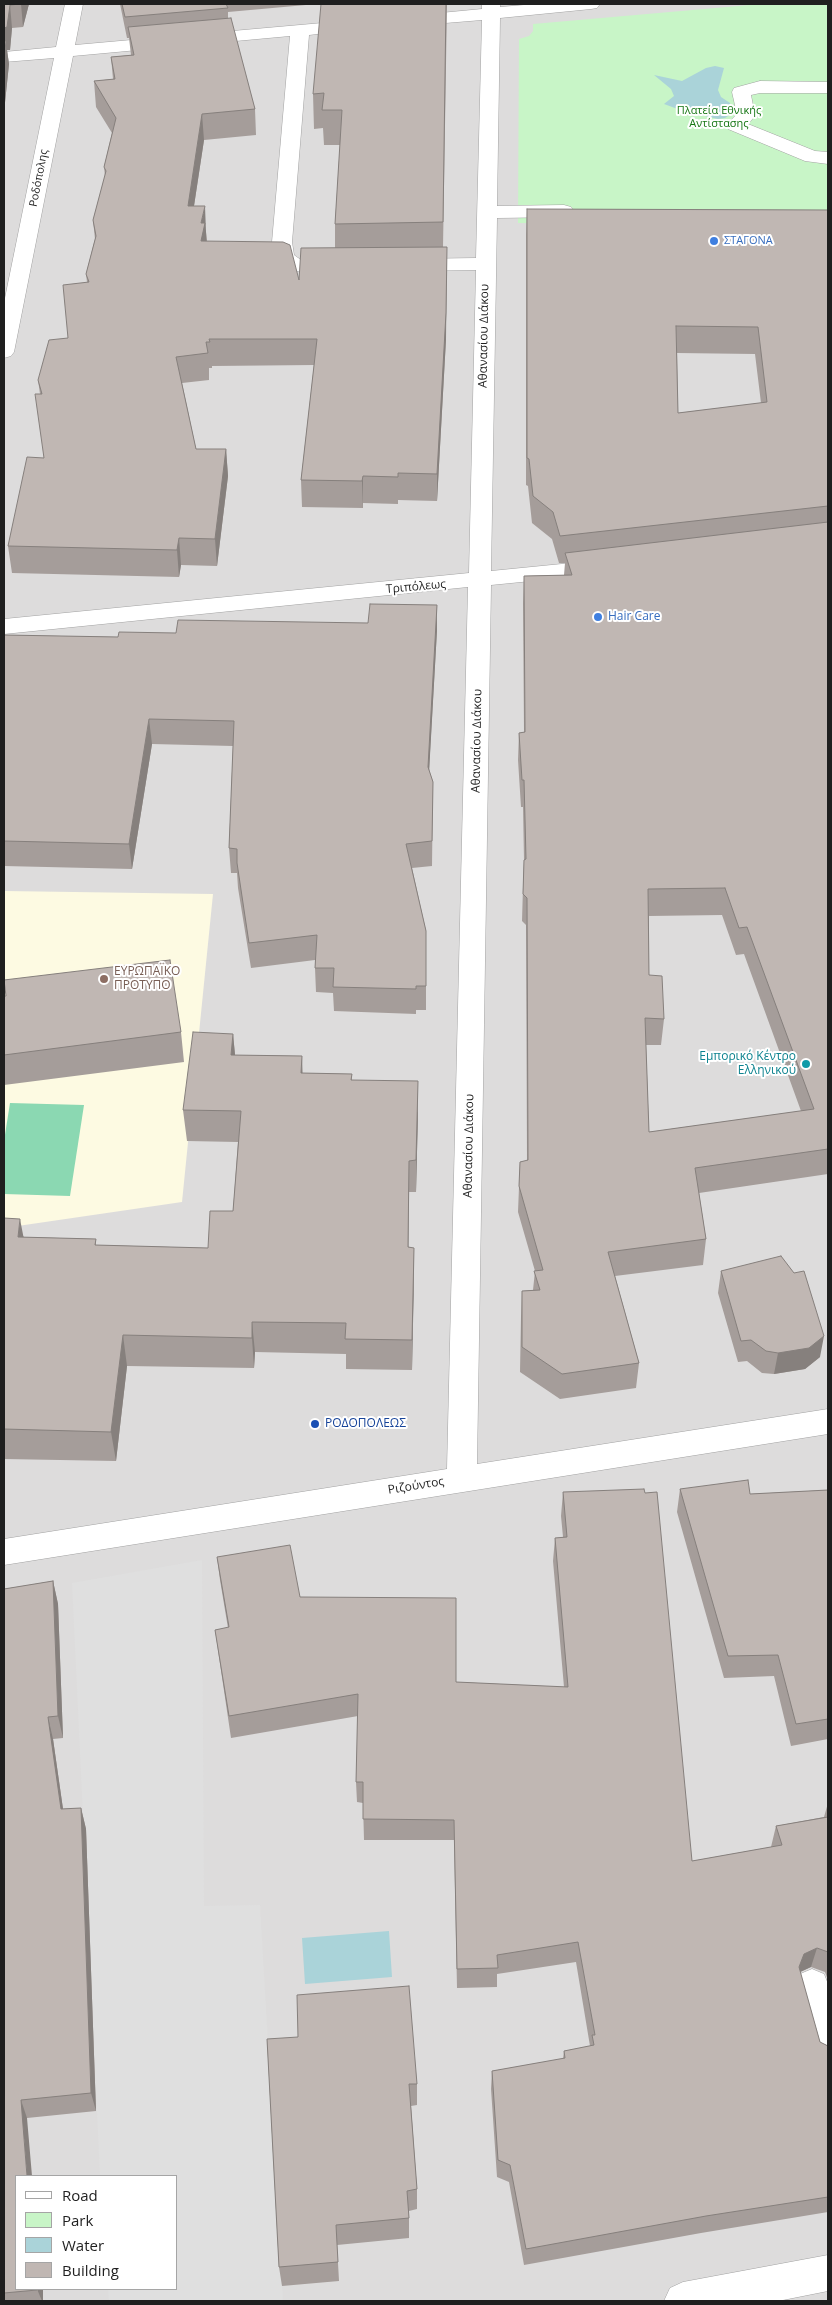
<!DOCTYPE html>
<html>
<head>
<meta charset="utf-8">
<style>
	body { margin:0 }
	#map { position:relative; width:832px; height:2305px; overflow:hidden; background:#efebe6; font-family:"Open Sans",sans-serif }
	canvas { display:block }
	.frame { position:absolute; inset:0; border:5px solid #1f1f1f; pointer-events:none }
	.legend { position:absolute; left:15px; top:2175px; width:162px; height:115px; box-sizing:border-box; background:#fff; border:1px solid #a5a5a5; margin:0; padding:6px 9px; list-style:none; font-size:15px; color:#1f1f1f }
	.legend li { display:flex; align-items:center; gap:10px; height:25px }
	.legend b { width:25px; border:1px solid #a5a5a5 }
</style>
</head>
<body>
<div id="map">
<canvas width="832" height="2305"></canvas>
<div class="frame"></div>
<ul class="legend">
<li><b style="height:6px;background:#fff"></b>Road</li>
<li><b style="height:14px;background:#c8f5c7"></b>Park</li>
<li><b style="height:14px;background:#aad3d9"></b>Water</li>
<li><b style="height:14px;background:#c0b7b3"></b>Building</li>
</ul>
</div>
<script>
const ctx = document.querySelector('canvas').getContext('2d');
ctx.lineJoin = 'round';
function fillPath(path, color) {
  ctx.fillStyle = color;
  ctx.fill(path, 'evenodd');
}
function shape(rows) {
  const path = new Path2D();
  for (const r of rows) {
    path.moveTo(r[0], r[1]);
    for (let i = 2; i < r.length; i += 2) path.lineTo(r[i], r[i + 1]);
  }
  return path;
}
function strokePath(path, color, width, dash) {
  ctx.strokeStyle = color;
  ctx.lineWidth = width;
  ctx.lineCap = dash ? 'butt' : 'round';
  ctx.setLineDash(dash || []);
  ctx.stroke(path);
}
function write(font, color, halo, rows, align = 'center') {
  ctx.font = font + ' "Open Sans",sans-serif';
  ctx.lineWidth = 4;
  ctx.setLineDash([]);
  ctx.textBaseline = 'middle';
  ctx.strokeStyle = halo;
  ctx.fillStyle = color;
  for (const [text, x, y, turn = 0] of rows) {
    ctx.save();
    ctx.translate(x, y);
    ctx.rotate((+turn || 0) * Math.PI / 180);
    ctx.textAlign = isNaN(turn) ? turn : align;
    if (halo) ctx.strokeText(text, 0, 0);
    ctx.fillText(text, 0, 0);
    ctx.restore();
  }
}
const residential = shape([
	[4,4,828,4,828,2301,4,2301],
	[16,2176,176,2176,176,2289,16,2289]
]);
const education = shape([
	[4,891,213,894,182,1202,4,1228]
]);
const park = shape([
	[761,4,828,4,828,227,518,223,519,39,529,36,533,31,533,24]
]);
const pitch = shape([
	[10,1103,84,1105,70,1196,4,1194,4,1141]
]);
const parking = shape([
	[202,1560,204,1906,260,1905,283,2301,109,2301,108,2289,176,2289,176,2176,100,2176,72,1583]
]);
const water = shape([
	[715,66,724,68,718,90,721,97,730,103,731,114,725,118,718,119,683,111,664,104,674,96,671,89,654,75,682,81,706,68],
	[389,1931,392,1977,305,1984,302,1938]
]);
const minor = shape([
	[65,4,83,4,75,45,356,20,362,21,365,25,362,29,309,35,292,242,294,255,301,260,345,263,348,267,345,271,310,274,288,269,275,258,272,242,290,36,73,56,14,352,11,356,4,358,4,303,54,58,4,62,4,52,56,47,65,4],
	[482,4,500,4,500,7,536,4,600,4,597,8,591,9,500,18,497,206,564,205,571,207,574,211,571,215,564,217,497,218,491,571,602,560,610,562,613,567,610,572,602,574,491,585,477,1464,828,1409,828,1434,4,1565,4,1539,447,1469,468,587,4,634,4,619,469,573,476,270,411,271,404,269,401,265,404,261,411,259,476,258,482,20,409,26,403,25,400,21,403,17,409,16,482,9,482,4],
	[760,81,828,82,828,93,760,93,751,95,755,116,748,124,815,151,828,152,828,164,805,161,728,129,726,125,737,114,732,92,734,88,760,81],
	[812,1969,824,1974,828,1984,828,2065,816,2060,795,1986,800,1974,812,1969],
	[828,2255,828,2291,778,2301,664,2301,670,2288,683,2282,828,2255]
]);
const wall = shape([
	[4,4,29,4,23,27,12,28,10,50,7,50,9,64,4,112],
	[120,4,317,4,228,12,228,19,255,109,256,135,204,140,194,206,206,232,207,241,299,280,335,248,335,224,340,145,324,145,323,128,314,129,313,94,447,4,443,247,446,339,437,501,398,500,398,504,363,503,363,508,302,507,301,480,314,365,212,366,212,368,209,368,209,380,182,383,196,449,226,449,228,476,217,566,181,565,179,577,12,573,8,546,44,458,40,394,38,380,68,338,87,282,86,274,95,239,93,220,105,176,104,167,112,133,96,107,94,81,113,79,111,57,131,55,129,38,127,38],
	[527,209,828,210,828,1174,699,1193,706,1239,703,1265,615,1276,639,1363,636,1388,560,1399,520,1372,521,1317,522,1291,533,1290,535,1271,518,1212,520,1162,527,1161,526,925,522,921,523,887,524,860,523,807,521,807,518,760,519,733,524,732,523,603,524,576,564,575,565,563,559,563,552,539,532,523,528,486,526,485,526,235],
	[677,353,755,354,761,403,678,413],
	[722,915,736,955,744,954,801,1111,649,1132,646,1045,661,1045,664,1019,649,975,649,916],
	[437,605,437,630,429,770,433,782,432,866,412,868,426,931,426,1010,416,1010,416,1014,334,1011,333,993,316,992,315,968,315,960,251,968,238,888,237,873,231,873,229,848,233,746,152,744,132,869,4,866,4,635,118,637,176,633,368,623],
	[4,996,181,1032,184,1062,4,1085],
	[233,1034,235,1055,302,1056,302,1073,352,1074,352,1080,418,1112,416,1192,409,1192,408,1247,414,1248,412,1370,346,1369,346,1354,255,1352,254,1368,127,1366,116,1461,4,1459,4,1218,24,1237,96,1239,96,1245,208,1248,233,1211,238,1142,187,1141,183,1110],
	[721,1271,820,1357,805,1369,774,1374,762,1373,747,1361,738,1362,718,1293],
	[680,1489,750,1494,828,1490,828,1739,791,1746,774,1676,724,1678,677,1512],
	[563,1492,692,1861,771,1847,776,1826,824,1817,828,1803,828,1980,825,1972,811,1967,800,1972,820,2042,828,2046,828,2212,701,2233,524,2265,509,2182,497,2177,491,2089,492,2071,563,2059,564,2051,590,2046,576,1962,497,1974,497,1987,457,1988,454,1840,364,1840,363,1803,357,1802,356,1782,358,1716,231,1738,215,1630,228,1628,220,1580,217,1557,300,1597,456,1682,564,1687,553,1561,555,1538,563,1537,561,1516],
	[53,1581,58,1604,63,1738,53,1739,63,1809,81,1808,86,1829,96,2111,27,2118,16,2176,43,2289,43,2301,4,2301,4,1589],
	[267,2039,417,2084,417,2105,411,2106,417,2189,417,2209,409,2211,409,2238,337,2245,339,2281,282,2286,279,2267]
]);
const shadedWall = shape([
	[21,4,29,4,23,27],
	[10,5,12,28,10,50,7,50,9,64,4,112,4,28],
	[202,114,204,140,190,232,188,206],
	[205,206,206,232,207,249,201,241,201,223],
	[447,247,446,339,437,501,437,474],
	[226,449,228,476,217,566,215,539],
	[363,476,363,508,362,481],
	[179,538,181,565,179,577,177,550],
	[437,605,437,630,428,791,428,767],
	[149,719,152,744,132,869,129,844],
	[233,1034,236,1065,231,1055],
	[302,1056,303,1087,301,1073],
	[418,1081,418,1112,416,1192,416,1160],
	[409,1161,409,1192,408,1278,408,1247],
	[20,1219,26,1250,18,1237],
	[414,1248,414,1278,412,1370,412,1340],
	[252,1322,255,1352,254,1368,252,1338],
	[123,1335,127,1366,116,1461,111,1432],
	[824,1336,820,1357,805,1369,774,1374,778,1353],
	[53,1581,58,1604,63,1738,58,1716],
	[48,1717,53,1739,66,1830,61,1809],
	[81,1808,86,1829,96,2111,91,2093],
	[817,1948,811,1967,798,1973,799,1967,804,1954],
	[21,2100,27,2118,32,2176,27,2176],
	[37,2289,43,2289,43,2301,42,2301]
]);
const building = shape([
	[4,4,21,4,10,5,7,27,4,28,4,4],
	[122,4,226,4,228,8,125,17,122,4],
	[321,4,446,4,443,222,335,224,342,110,322,110,324,93,313,94,321,4],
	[231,18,255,109,202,114,188,206,205,206,201,223,205,223,201,241,283,242,290,245,299,280,301,248,447,247,446,313,437,474,398,473,398,477,363,476,362,481,301,480,317,339,209,339,210,342,206,342,208,353,176,357,196,449,226,449,215,539,179,538,177,550,8,546,27,457,44,458,35,394,42,394,38,380,49,340,68,338,63,285,89,282,86,274,96,236,93,220,106,171,104,167,116,118,94,81,115,79,111,57,134,55,128,27,231,18],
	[4,41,6,41,4,60,4,41],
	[527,209,828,210,828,506,560,536,553,512,533,496,529,459,527,458,527,209],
	[676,326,758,327,767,402,678,413,676,326],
	[828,522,828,1149,695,1168,706,1239,608,1252,639,1363,562,1374,522,1347,522,1291,540,1290,534,1271,543,1270,519,1186,520,1162,528,1160,527,898,523,894,524,860,526,859,524,780,522,780,519,733,525,732,524,576,572,575,565,553,828,522],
	[725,888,739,928,747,927,814,1109,649,1132,645,1018,664,1019,662,976,649,975,648,889,725,888],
	[370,604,437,605,428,767,433,782,432,841,406,844,426,931,426,986,416,986,416,989,333,987,334,968,315,968,317,935,249,943,237,863,237,849,229,848,234,721,149,719,129,844,4,841,4,635,118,637,119,632,176,633,178,620,368,623,370,604],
	[170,960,181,1032,4,1055,4,996,6,996,4,980,170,960],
	[193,1032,233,1034,231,1055,302,1056,301,1073,352,1074,351,1080,418,1081,416,1160,409,1161,408,1247,414,1248,412,1340,345,1339,346,1323,252,1322,252,1338,123,1335,111,1432,4,1429,4,1218,20,1219,18,1237,96,1239,95,1245,208,1248,210,1211,233,1211,241,1111,183,1110,193,1032],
	[781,1256,794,1273,804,1271,824,1336,809,1348,778,1353,766,1351,751,1340,741,1341,721,1271,781,1256],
	[748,1480,750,1494,828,1490,828,1719,796,1724,778,1655,728,1656,680,1489,748,1480],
	[644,1489,645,1493,657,1492,692,1861,782,1845,776,1826,828,1817,828,1952,817,1948,804,1954,799,1967,820,2042,828,2046,828,2197,706,2216,526,2249,510,2165,498,2160,492,2071,565,2058,564,2051,594,2045,592,2035,595,2035,578,1942,497,1955,498,1968,457,1969,454,1820,363,1819,363,1782,356,1782,358,1694,229,1716,215,1630,229,1627,217,1557,290,1545,300,1597,456,1598,456,1682,568,1687,555,1538,567,1537,563,1492,644,1489],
	[53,1581,58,1716,48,1717,61,1809,81,1808,91,2093,21,2100,27,2176,16,2176,16,2289,37,2289,37,2290,4,2293,4,1589,53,1581],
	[409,1986,417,2084,409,2084,417,2189,407,2191,409,2218,336,2225,338,2262,279,2267,267,2039,298,2037,297,1995,409,1986]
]);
const markers = [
	[714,241,5,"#3f7fe0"],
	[598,617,5,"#3f7fe0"],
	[104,979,5,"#8d6e63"],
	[806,1064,5,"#0f9aa8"],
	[315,1424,5,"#1a4fb4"]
];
const farParknames = [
	["Πλατεία Εθνικής",719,111],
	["Αντίστασης",719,124]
];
const farStreetnames = [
	["Ροδόπολης",39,178,-79]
];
const farShopnames = [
	["ΣΤΑΓΟΝΑ",724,241]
];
const streetNames = [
	["Αθανασίου Διάκου",484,336,-89],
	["Τριπόλεως",416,587,-5],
	["Αθανασίου Διάκου",477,741,-89],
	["Αθανασίου Διάκου",469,1146,-89],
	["Ριζούντος",416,1486,-9]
];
const shopNames = [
	["Hair Care",608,617]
];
const educationNames = [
	["ΕΥΡΩΠΑΪΚΟ",114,972],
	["ΠΡΟΤΥΠΟ",114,986]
];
const cultureNames = [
	["Εμπορικό Κέντρο",796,1057],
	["Ελληνικού",796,1071]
];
const transitNames = [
	["ΡΟΔΟΠΟΛΕΩΣ",325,1424]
];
fillPath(residential, '#dddcdc');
fillPath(education, '#fdfae2');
fillPath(park, '#c8f5c7');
fillPath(pitch, '#8bd8b2');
fillPath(parking, '#dfdfdf');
fillPath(water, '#aad3d9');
strokePath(minor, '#a3a3a3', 1);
fillPath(minor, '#fff');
fillPath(wall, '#a59d9a');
fillPath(shadedWall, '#86807d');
fillPath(building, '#c0b7b3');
strokePath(building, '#86807d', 1);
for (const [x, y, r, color] of markers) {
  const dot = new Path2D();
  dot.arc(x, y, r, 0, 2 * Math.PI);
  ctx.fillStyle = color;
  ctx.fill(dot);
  strokePath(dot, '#fff', 2);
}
write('11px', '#167614', '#fff', farParknames);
write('11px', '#1f1f1f', '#fff', farStreetnames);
write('11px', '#366cbe', '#fff', farShopnames, 'left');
write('12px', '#1f1f1f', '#fff', streetNames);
write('12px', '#366cbe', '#fff', shopNames, 'left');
write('12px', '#785e54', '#fff', educationNames, 'left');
write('12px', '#0d838f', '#fff', cultureNames, 'right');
write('12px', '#164399', '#fff', transitNames, 'left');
</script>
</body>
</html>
